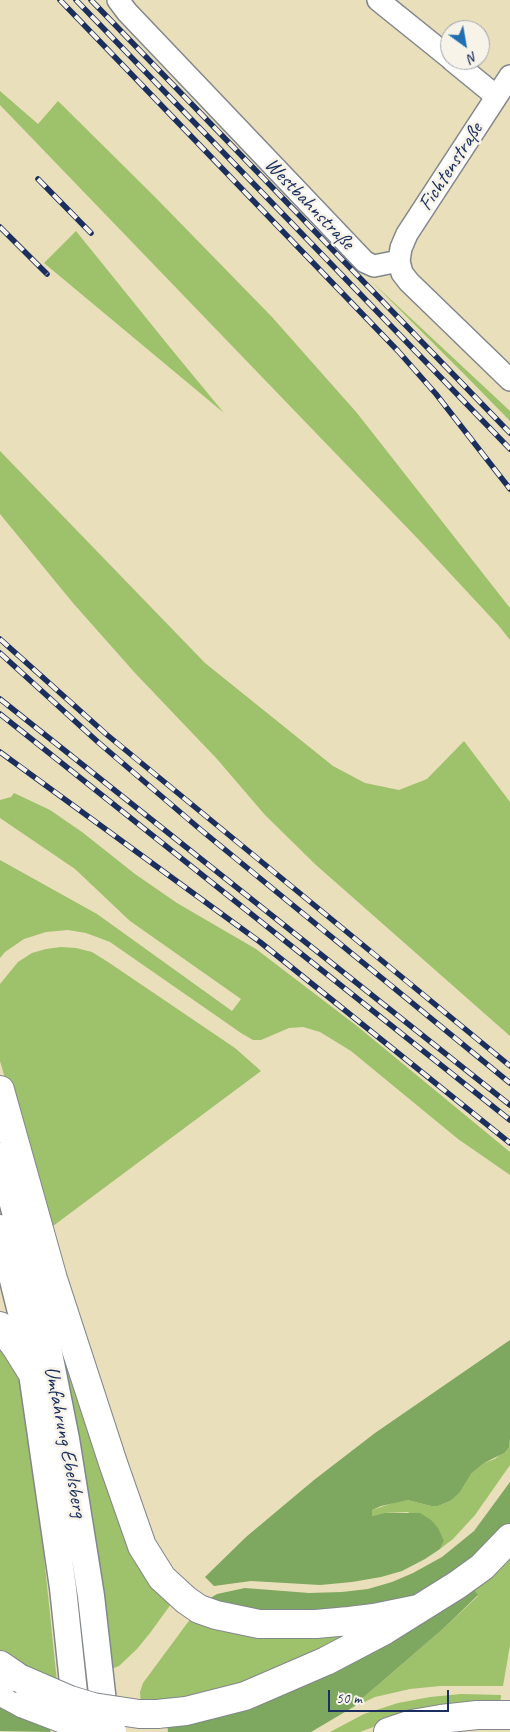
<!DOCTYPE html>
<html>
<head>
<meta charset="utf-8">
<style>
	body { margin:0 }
	#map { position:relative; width:510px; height:1732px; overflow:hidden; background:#e9dfbb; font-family:Caveat,sans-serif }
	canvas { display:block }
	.north { position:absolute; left:440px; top:20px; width:50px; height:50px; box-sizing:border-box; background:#f7f3e8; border:1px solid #9fa5b1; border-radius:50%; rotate:148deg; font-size:14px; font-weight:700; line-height:20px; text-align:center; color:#1b2f5e }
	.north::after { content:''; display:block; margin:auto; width:18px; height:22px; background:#1f6fb2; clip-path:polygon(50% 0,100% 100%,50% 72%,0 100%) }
	.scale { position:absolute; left:328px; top:1690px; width:121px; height:22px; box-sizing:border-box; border:2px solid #1b2f5e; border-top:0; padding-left:6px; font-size:15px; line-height:18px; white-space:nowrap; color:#1b2f5e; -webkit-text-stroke:4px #f7f3e8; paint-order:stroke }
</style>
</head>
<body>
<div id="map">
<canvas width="510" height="1732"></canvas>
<div class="north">N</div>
<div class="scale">50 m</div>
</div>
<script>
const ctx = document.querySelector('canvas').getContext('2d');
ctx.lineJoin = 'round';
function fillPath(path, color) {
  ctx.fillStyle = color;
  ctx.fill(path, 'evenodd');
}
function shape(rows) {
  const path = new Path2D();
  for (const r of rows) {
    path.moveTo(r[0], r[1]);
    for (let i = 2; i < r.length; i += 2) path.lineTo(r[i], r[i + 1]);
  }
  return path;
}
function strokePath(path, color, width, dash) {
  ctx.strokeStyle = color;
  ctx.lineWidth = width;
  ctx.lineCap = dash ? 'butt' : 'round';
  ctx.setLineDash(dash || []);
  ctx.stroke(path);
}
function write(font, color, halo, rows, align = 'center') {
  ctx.font = font + ' Caveat,sans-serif';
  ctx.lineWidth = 5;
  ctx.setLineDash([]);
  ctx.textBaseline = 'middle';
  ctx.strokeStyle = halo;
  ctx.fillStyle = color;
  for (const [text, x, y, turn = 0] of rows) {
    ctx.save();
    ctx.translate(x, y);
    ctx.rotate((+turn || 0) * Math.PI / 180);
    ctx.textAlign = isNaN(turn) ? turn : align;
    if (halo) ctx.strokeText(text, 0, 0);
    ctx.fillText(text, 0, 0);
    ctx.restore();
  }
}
const green = shape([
	[0,91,38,124,58,101,154,196,272,317,357,413,510,608,510,640,499,626,419,540,0,105],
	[76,231,168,345,224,413,44,263],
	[372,282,510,411,510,421,466,376],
	[0,451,205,663,333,766,365,783,399,790,427,779,464,741,510,802,510,1036,316,865,265,815,217,759,135,673,73,603,0,514],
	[14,793,50,810,82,832,135,874,177,903,256,949,357,1026,510,1152,510,1175,458,1139,351,1051,320,1032,303,1027,289,1028,261,1040,253,1040,241,1033,110,942,86,933,68,930,46,932,24,939,5,952,0,958,0,860,97,914,232,1011,241,999,130,921,75,869,0,818,0,800,11,797],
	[61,947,76,948,92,952,108,962,235,1048,261,1071,49,1229,0,1061,0,984,18,962,32,953,46,949],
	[31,1238,174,1600,150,1633,137,1649,119,1666,114,1668,109,1666],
	[0,1337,14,1365,22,1392,35,1469,57,1682,0,1653],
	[510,1438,510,1465,475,1515,453,1539,440,1549,444,1541,408,1512,384,1513,372,1516,372,1510,396,1502,408,1500,431,1506,438,1506,450,1501,471,1474,484,1463,495,1459,509,1447],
	[510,1553,510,1645,503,1686,440,1686,410,1689,375,1697,350,1709,444,1628,478,1596,472,1587],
	[194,1614,364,1630,227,1693,141,1706,140,1692,143,1683],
	[461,1694,501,1695,500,1708,395,1719,360,1732,330,1732,364,1714,398,1703,430,1697]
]);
const forest = shape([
	[510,1340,510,1438,509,1447,504,1453,484,1463,471,1474,459,1493,450,1501,438,1506,431,1506,408,1500,381,1506,372,1510,372,1516,384,1513,420,1513,431,1520,438,1528,444,1541,440,1549,425,1559,402,1571,381,1577,352,1582,320,1585,251,1581,214,1586,205,1577,246,1537,314,1480,375,1433],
	[510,1482,510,1525,487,1551,435,1587,406,1599,380,1607,279,1618,207,1602,212,1597,217,1594,245,1588,309,1593,342,1592,368,1589,392,1582,413,1573,442,1557,474,1531],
	[472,1587,478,1595,444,1628,350,1709,311,1732,168,1732,167,1724],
	[0,1703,52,1726,50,1732,0,1731]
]);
const minor = shape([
	[118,0,127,12,365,262,374,266,399,261],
	[378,0,450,58],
	[452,60,496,96],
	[510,76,407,234,401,248,399,261,402,273,409,282,510,380]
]);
const major = shape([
	[0,1156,26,1252,44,1328,66,1439,91,1596,106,1729],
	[0,1228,26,1332,63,1588,77,1721]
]);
const highway = shape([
	[0,1090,53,1279,113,1463,142,1546,162,1578,186,1600,199,1609,216,1615,259,1624,316,1624,349,1621,374,1618,418,1609],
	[0,1326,16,1347,31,1371],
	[0,1665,19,1678],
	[0,1691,24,1704],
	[157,1714,186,1711,245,1696,326,1661,385,1630,457,1585,482,1567,510,1538],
	[388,1732,412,1724,441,1719,477,1715,510,1715]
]);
const rail = shape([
	[60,0,398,351,436,394,510,489],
	[76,0,510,449],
	[91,0,510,433],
	[38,179,91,233],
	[0,227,47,274],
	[0,639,106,734,510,1066],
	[0,653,99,743,201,830,510,1083],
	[0,699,510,1105],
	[0,714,510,1120],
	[0,752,260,942,510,1143]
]);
const highwayBridge = shape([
	[19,1678,70,1700,93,1707,139,1714,157,1714],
	[24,1704,66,1720,112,1732]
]);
const streetNames = [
	["Fichtenstraße",451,167,-57],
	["Westbahnstraße",309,204,46],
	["Umfahrung Ebelsberg",65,1442,79]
];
fillPath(green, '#9ec16b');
fillPath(forest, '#7ea75f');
strokePath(minor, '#82878c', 24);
strokePath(major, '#82878c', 29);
strokePath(highway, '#82878c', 30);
strokePath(minor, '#fff', 21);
strokePath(major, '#fff', 26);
strokePath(highway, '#fff', 28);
strokePath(rail, '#1b2f5e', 5.5);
strokePath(rail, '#f7f3e8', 4, [11]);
strokePath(highwayBridge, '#82878c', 30, []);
strokePath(highwayBridge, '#fff', 28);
write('21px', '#1b2f5e', '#f7f3e8', streetNames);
</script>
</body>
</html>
